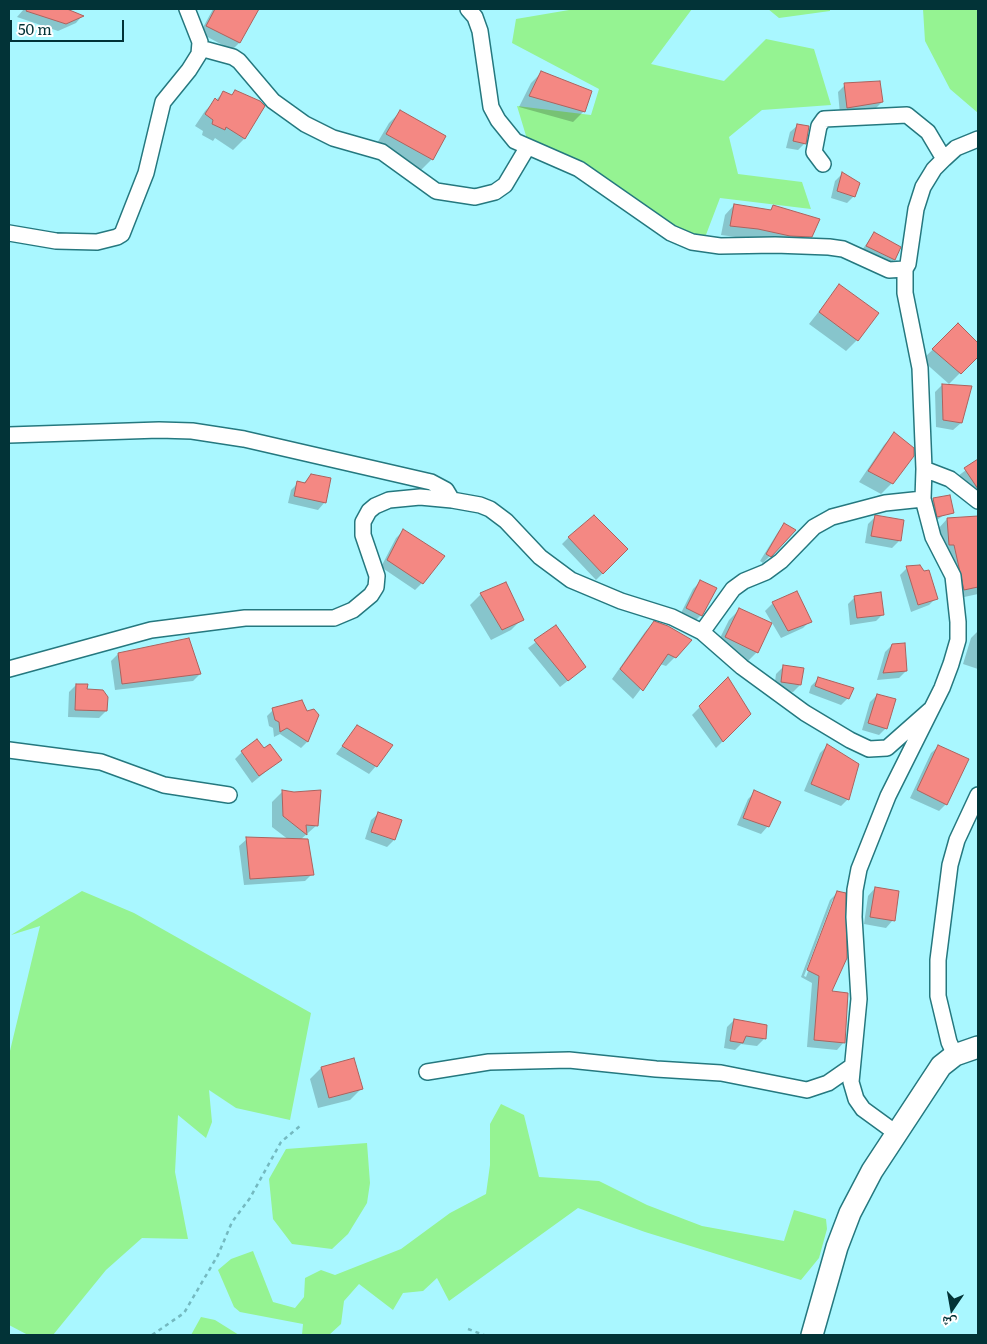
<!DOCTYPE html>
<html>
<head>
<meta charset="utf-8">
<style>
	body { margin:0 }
	#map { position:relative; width:987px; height:1344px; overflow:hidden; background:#a9f7ff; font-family:Literata,"Noto Naskh Arabic",serif }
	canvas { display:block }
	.frame { position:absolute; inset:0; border:10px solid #023337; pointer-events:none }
	.north { position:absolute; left:927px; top:1284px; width:50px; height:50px; -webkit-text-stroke:4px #fff; paint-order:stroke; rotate:192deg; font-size:14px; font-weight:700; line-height:20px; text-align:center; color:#023337 }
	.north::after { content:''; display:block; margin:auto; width:18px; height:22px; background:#023337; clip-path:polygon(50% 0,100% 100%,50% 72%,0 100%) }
	.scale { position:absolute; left:10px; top:20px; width:114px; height:22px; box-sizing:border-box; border:2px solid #023337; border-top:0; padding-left:6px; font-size:15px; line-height:18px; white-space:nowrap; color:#023337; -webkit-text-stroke:4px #fff; paint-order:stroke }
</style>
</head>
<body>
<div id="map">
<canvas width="987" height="1344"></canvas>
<div class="frame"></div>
<div class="north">ش</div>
<div class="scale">50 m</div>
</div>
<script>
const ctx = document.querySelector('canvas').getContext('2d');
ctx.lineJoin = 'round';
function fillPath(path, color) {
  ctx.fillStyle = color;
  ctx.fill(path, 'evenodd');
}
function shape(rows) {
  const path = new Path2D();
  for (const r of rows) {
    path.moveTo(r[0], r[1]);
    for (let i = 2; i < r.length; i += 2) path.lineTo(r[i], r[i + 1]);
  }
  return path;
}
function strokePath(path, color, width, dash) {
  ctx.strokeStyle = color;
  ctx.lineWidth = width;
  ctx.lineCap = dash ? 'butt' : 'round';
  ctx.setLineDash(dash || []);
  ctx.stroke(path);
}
const green = shape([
	[575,9,692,9,651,64,724,81,766,39,814,49,831,105,762,110,729,137,738,174,802,182,811,209,720,198,704,240,690,238,527,139,517,106,591,115,599,89,512,43,516,19],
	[768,9,830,9,830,11,779,18],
	[923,9,978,9,978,113,950,89,925,41],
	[82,891,134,913,311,1013,290,1120,236,1108,209,1090,212,1122,206,1138,178,1115,175,1172,188,1239,142,1238,106,1270,53,1335,28,1335,9,1325,9,1055,40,926,11,935],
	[501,1104,524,1115,539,1177,599,1181,647,1205,702,1226,784,1241,794,1210,826,1219,827,1229,819,1258,801,1280,645,1232,578,1208,449,1301,437,1278,423,1291,403,1293,393,1310,359,1284,344,1301,341,1324,329,1335,302,1335,303,1324,240,1312,234,1307,218,1270,231,1259,253,1251,273,1302,295,1308,304,1297,305,1278,321,1270,335,1275,401,1249,450,1213,486,1194,490,1165,490,1124],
	[367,1143,370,1183,367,1203,348,1234,332,1249,292,1244,273,1219,269,1179,286,1149],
	[201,1317,215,1320,239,1335,191,1335]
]);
const shadow = shape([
	[24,9,64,9,82,16,76,23,58,31,17,17],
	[213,9,257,9,239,43,232,50,200,33],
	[542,72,584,111,573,122,519,107,531,83],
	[845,85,882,102,875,109,840,115,838,92],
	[235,92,263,106,244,139,233,150,215,138,213,141,202,135,203,131,195,126,205,111,223,93,231,96],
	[400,112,432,159,421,170,376,145,389,123],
	[798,125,805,143,798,150,786,148,790,132],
	[842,174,854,196,847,203,831,198,835,181],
	[734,205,769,211,773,207,811,236,801,246,721,235,725,215],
	[874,233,894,260,887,267,860,253],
	[839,286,857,340,846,351,809,324],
	[958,325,978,345,978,355,949,384,922,360],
	[942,385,961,423,953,430,936,427,935,392],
	[894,434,892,483,881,494,859,482,884,445],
	[978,461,978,493,958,476],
	[311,475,325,502,318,510,288,503,291,490,298,483,303,484],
	[934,499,944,515,931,524,927,507],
	[875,517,899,541,892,548,865,543,868,524],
	[978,517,978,594,955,599,938,529,947,519],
	[785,525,794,530,790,536,763,563,760,561,778,532],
	[403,531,422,583,415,590,381,567,396,538],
	[569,537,627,549,596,580,562,544],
	[907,568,923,573,936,598,929,605,911,612,900,575],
	[700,582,701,615,694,622,680,615,693,589],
	[797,593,810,621,803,628,781,638,765,611,773,603],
	[481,594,522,619,511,630,491,640,470,605],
	[855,597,883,614,876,621,850,625,848,604],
	[740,609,757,652,746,663,715,648,729,620],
	[654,622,675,657,666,666,660,664,633,699,612,679,645,632],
	[556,627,585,667,560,687,528,648],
	[978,631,978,669,963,664,971,638],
	[892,645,906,671,899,678,877,680,885,652],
	[118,654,200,674,193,681,115,690,111,661],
	[783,667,800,685,793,692,774,689,776,674],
	[728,679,750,714,716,748,692,715],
	[818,679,848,698,841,705,809,693,811,686],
	[76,685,86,690,106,711,99,718,68,717,69,692],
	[877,695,886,728,879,735,862,730,870,702],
	[302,702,306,713,318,715,307,742,301,748,280,734,274,737,273,728,269,726,267,716,273,710],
	[357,727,376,766,369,774,336,754],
	[827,746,848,799,841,806,804,791,820,753],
	[939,746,946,804,939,811,910,798,931,753],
	[264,750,280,760,252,783,235,759,242,752],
	[283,791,320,809,317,825,300,840,312,874,305,881,244,885,239,846,247,839,289,840,272,827,272,802],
	[755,792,768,826,761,834,737,825,748,799],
	[379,813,400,821,394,840,387,847,365,839,371,820],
	[875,888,893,920,886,928,864,924,868,896],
	[837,893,830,992,844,1042,837,1050,807,1047,812,983,801,977,830,900],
	[833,899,835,899,806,977,804,976],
	[734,1020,764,1039,757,1046,741,1044,735,1050,724,1048,727,1027],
	[321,1068,361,1089,350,1100,318,1108,310,1079]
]);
const building = shape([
	[27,9,67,9,84,16,66,24,26,11,27,9],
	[215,9,259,9,240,43,206,26,215,9],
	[541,71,592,91,585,112,529,96,541,71],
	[880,81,883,102,847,108,844,83,880,81],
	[235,90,260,101,265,106,245,139,226,127,225,130,212,124,213,120,205,114,215,98,218,101,223,91,232,95,235,90],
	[400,110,446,136,433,160,386,134,400,110],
	[797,124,809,126,806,144,793,141,797,124],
	[842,172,860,183,855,197,837,191,842,172],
	[734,204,771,210,773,205,820,219,812,237,790,236,758,229,730,226,734,204],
	[874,232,901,247,895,260,866,246,874,232],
	[839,284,879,313,858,341,819,312,839,284],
	[958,323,978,343,978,357,961,374,932,349,958,323],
	[942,384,972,386,962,423,943,420,942,384],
	[894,432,914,448,914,456,893,484,868,471,894,432],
	[978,459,978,489,964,468,978,459],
	[311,474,331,478,326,503,294,496,297,481,305,483,311,474],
	[950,495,954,513,937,517,933,498,950,495],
	[594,515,628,549,603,574,568,537,594,515],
	[875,515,904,520,901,541,871,536,875,515],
	[978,516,978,587,964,590,954,545,949,545,947,518,978,516],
	[784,523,796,530,771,557,766,554,784,523],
	[403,529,445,556,423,584,387,560,403,529],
	[920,565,924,571,929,570,938,599,918,605,906,566,920,565],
	[700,580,717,588,702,616,686,608,700,580],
	[506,582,524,620,502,630,480,593,506,582],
	[797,591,812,622,788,631,772,602,797,591],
	[881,592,884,615,857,618,854,596,881,592],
	[739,608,772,623,758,653,725,637,739,608],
	[654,621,668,626,692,640,676,658,668,654,643,691,620,669,654,621],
	[556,625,586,667,568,681,534,640,556,625],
	[189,638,201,674,122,684,118,653,189,638],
	[905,643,907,671,883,673,892,644,905,643],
	[783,665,804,668,801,685,781,682,783,665],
	[728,677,751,714,723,742,699,706,728,677],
	[818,677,854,688,849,699,815,686,818,677],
	[76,684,88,684,87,689,103,690,108,697,107,711,75,710,76,684],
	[877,694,896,699,887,729,868,723,877,694],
	[302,700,307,711,314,709,319,715,308,742,287,728,280,732,279,722,275,720,272,708,302,700],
	[357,725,393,745,377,767,342,746,357,725],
	[257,739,264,748,270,744,282,760,259,776,241,751,257,739],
	[827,744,859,764,849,800,811,784,827,744],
	[938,745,969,759,947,805,917,790,938,745],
	[282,790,294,792,321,790,318,826,306,825,307,835,283,816,282,790],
	[754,790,781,802,769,827,743,818,754,790],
	[378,812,402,820,395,840,371,832,378,812],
	[246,837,308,839,314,875,250,879,246,837],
	[875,887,899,891,895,921,870,917,875,887],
	[837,891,846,893,847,958,832,991,848,993,845,1043,814,1040,819,976,807,970,837,891],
	[734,1019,767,1025,766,1039,746,1036,743,1043,730,1041,734,1019],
	[354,1058,363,1089,329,1098,321,1067,354,1058]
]);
const path = shape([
	[468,1329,484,1335],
	[152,1335,184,1313,218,1255,232,1222,250,1198,281,1142,300,1126]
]);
const street = shape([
	[468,9,475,17,480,31,491,107,498,120,515,141,579,169,671,233,692,242,720,246,775,245,829,247,843,249,889,270,905,269],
	[200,48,233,57,239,61,273,101,305,124,333,138,382,152,436,191,475,197,495,192,505,185,527,148],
	[823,164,814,152,819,126,824,119,907,115,928,132,944,159],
	[9,233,56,241,97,242,117,237,122,234,146,173,163,102,189,70,199,54,200,42,187,9],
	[9,435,159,430,192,431,244,439,431,482,446,490,452,500],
	[924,469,950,479,978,501],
	[702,632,733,589,744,581,766,572,781,561,814,527,832,517,885,503,923,499],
	[9,669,151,630,245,618,334,618,353,610,371,595,376,587,377,576,363,535,363,522,369,511,375,506,389,500,420,497,452,500,480,505,490,509,506,521,540,557,571,580,621,601,672,617,702,632,742,667,805,713,850,740,869,749,887,748,930,710],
	[9,750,101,762,164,785,229,795],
	[955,1055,949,1042,938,996,938,960,950,865,957,840,978,795],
	[427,1072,489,1062,569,1060,656,1069,721,1073,807,1090,828,1083,851,1067],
	[896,1133,863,1109,856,1099,851,1082,859,999,854,917,855,890,859,869,888,796,942,688,951,664,958,640,958,622,953,576,933,537,923,499,924,469,920,368,905,293,905,269,908,264,916,209,923,187,934,169,944,159,956,148,978,139]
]);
const secondary = shape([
	[812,1335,837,1247,850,1213,872,1171,941,1066,955,1055,978,1047]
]);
fillPath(green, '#95f392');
fillPath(shadow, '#0003');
fillPath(building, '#f48883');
strokePath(building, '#ac625e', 1);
strokePath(street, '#25787f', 18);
strokePath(secondary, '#25787f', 24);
strokePath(path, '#74b9c0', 2.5, [4, 4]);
strokePath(street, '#fff', 15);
strokePath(secondary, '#fff', 21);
</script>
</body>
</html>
